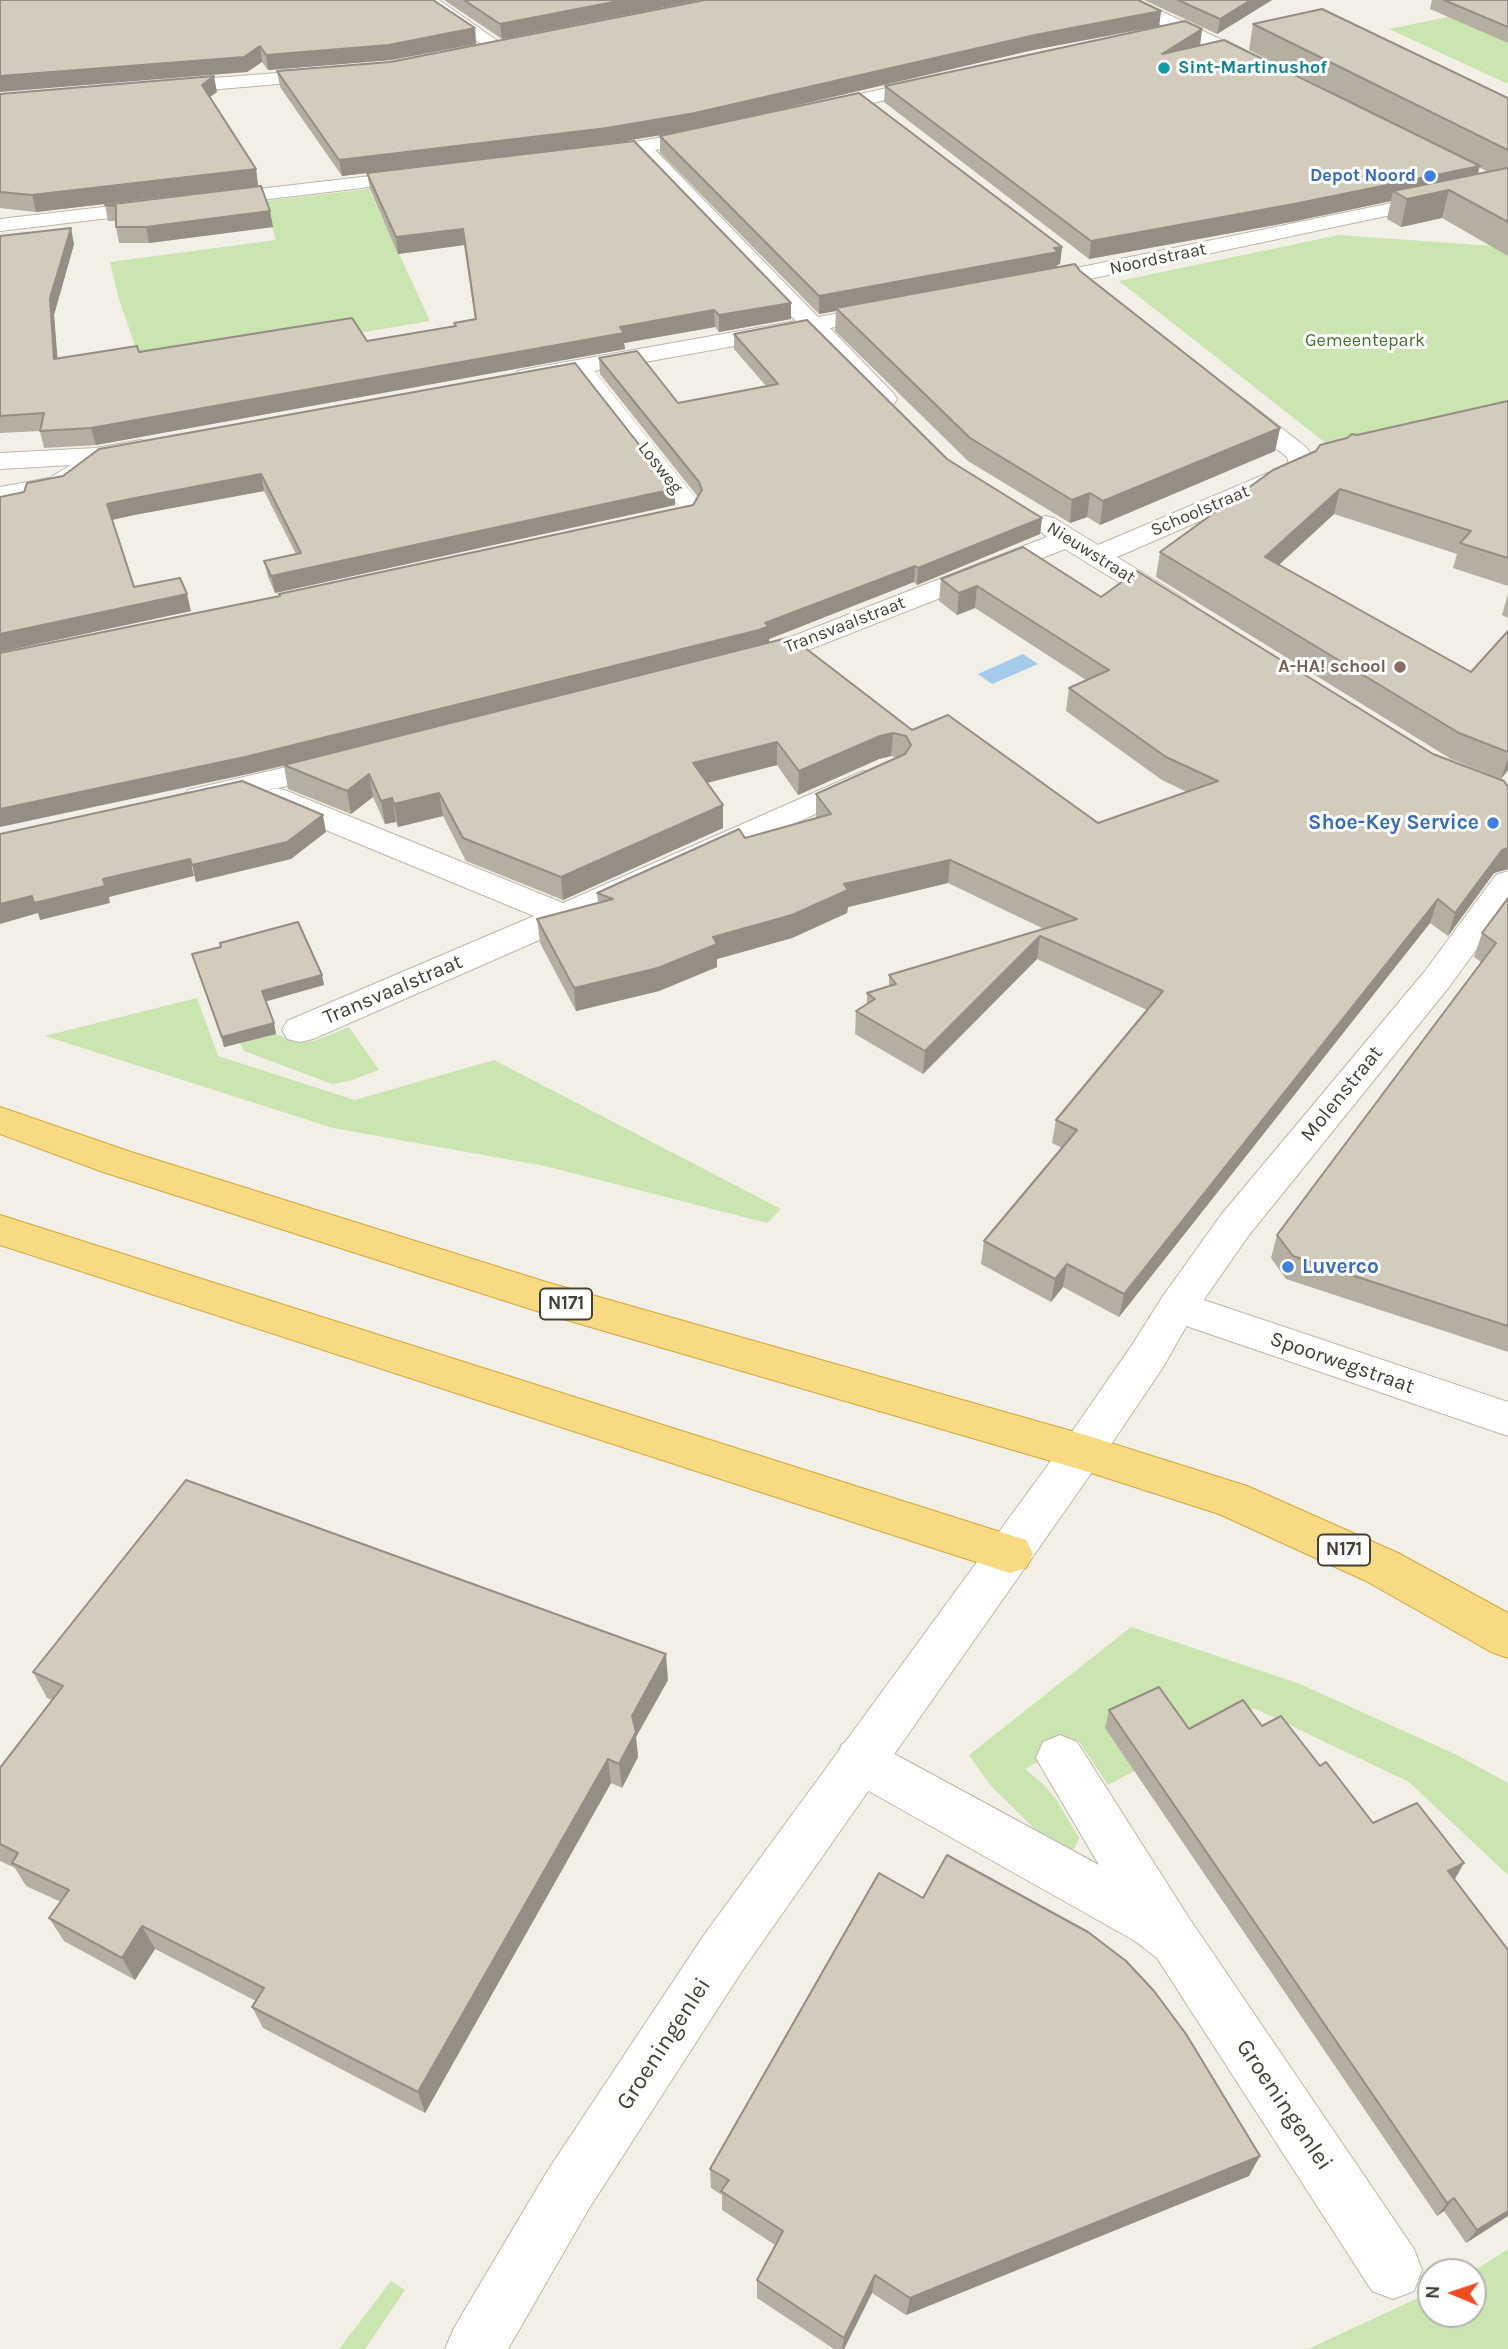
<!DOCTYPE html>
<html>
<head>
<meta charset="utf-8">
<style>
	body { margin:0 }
	#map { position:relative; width:1508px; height:2349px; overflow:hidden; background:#f2efe6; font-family:Karla,sans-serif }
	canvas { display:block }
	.north { position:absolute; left:1417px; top:2258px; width:70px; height:70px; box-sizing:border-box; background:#fff; border:2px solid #b4b3af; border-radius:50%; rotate:272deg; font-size:19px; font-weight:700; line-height:28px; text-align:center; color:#444036 }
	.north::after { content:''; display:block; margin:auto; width:24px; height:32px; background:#f04b1f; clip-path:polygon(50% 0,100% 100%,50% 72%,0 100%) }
</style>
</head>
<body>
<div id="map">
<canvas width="1508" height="2349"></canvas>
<div class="north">N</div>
</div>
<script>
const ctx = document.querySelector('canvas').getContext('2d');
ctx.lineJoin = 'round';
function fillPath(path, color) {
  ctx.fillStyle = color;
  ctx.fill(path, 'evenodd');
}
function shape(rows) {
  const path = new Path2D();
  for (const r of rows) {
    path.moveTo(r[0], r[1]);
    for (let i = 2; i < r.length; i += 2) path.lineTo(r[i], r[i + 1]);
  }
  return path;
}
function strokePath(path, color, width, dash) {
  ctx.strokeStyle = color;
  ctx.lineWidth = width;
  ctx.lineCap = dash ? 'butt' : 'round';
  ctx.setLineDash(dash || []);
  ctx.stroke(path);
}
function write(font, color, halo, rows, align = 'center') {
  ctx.font = font + ' Karla,sans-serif';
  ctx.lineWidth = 6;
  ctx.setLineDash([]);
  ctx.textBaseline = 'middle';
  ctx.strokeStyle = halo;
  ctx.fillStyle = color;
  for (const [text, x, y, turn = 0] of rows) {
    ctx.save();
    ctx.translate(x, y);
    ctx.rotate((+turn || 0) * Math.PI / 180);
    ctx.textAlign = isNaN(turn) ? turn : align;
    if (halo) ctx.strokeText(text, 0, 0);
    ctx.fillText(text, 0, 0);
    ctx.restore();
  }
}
const green = shape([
	[1508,13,1508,84,1389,29,1453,16],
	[369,189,430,321,143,369,119,299,110,262,276,240,264,201],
	[1339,235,1508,247,1508,411,1341,455,1119,281],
	[197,998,218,1056,355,1100,494,1060,781,1209,767,1223,545,1166,333,1128,45,1036],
	[349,1027,379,1070,349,1081,332,1084,244,1051,240,1043,276,1034,297,1042,314,1041],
	[1131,1627,1300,1684,1457,1755,1508,1783,1508,1875,1409,1782,1254,1708,1108,1785,1078,1740,1025,1769,1043,1784,1056,1799,1079,1838,1075,1848,1068,1850,1053,1843,1036,1830,991,1786,969,1755],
	[1508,2249,1508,2349,1308,2349,1431,2292,1431,2314,1473,2314,1472,2272],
	[391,2281,405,2290,365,2349,339,2349]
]);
const water = shape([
	[1023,654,1038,664,992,684,978,674]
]);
const service = shape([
	[580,360,587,362,697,500,700,505,693,519,655,529,647,527,644,522,647,517,676,510,678,505,570,366,580,360]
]);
const minor = shape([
	[418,0,439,0,509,49,500,55,494,53,418,0],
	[329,69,338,75,336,79,162,94,152,88,162,82,329,69],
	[934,77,941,79,943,83,941,87,816,116,806,110,809,106,934,77],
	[713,128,720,130,723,134,720,138,655,150,818,317,888,304,896,306,900,311,896,316,830,328,894,394,897,399,894,404,885,406,876,404,807,333,527,383,518,381,515,376,518,371,527,369,796,321,635,154,590,162,583,160,580,156,583,152,590,150,713,128],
	[422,170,429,172,432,176,429,180,0,231,0,219,422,170],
	[1440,193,1447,195,1451,199,1447,203,1033,291,1025,289,1022,284,1025,279,1033,277,1440,193],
	[1236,398,1245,400,1306,447,1315,460,1314,468,1310,473,1117,557,1185,599,1189,605,1185,611,1175,613,1165,611,1065,549,780,661,750,669,740,666,735,660,740,654,760,649,1047,537,1032,524,1036,518,1045,516,1054,518,1098,545,1289,464,1287,457,1227,410,1224,405,1227,400,1236,398],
	[141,440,150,443,154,448,150,453,76,465,83,467,87,472,66,490,0,503,0,487,49,478,71,465,0,469,0,453,96,448,141,440],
	[338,755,349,757,354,764,349,771,199,807,188,804,183,797,188,790,338,755],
	[863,771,874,773,879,780,874,787,576,924,313,1039,300,1042,287,1039,282,1030,287,1021,534,916,265,805,260,798,265,791,276,788,287,791,563,903,863,771],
	[1177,1291,1508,1402,1508,1436,1163,1318,1157,1307,1163,1296,1177,1291],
	[1060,1735,1077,1742,1189,1918,1414,2249,1422,2270,1414,2291,1393,2299,1372,2291,1157,1958,1135,1941,842,1776,835,1760,842,1744,859,1737,876,1744,1099,1865,1036,1758,1043,1742,1060,1735]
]);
const tertiary = shape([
	[1115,0,1138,0,1268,62,1270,66,1261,72,1254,70,1118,4,1115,0],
	[1508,871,1508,906,1449,987,1249,1235,1191,1318,1162,1369,1097,1465,742,1971,588,2210,508,2349,445,2349,454,2328,548,2170,704,1935,1067,1439,1132,1345,1163,1296,1221,1215,1425,971,1496,875,1508,871]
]);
const trunk = shape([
	[0,1107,131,1152,546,1282,1082,1434,1247,1486,1398,1553,1508,1613,1508,1658,1491,1652,1366,1581,1219,1514,1082,1470,546,1314,103,1172,0,1134,0,1107],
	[0,1215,1010,1535,1026,1540,1033,1554,1026,1568,1010,1573,0,1245,0,1215]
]);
const wall = shape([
	[0,0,475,28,476,44,391,60,268,70,262,62,247,72],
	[444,0,700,0,502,39],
	[1144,0,1272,0,1217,34],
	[1432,0,1508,0,1508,43,1430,9],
	[1161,11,1159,26,1033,50,778,110,1062,247,1060,264,1057,265,1057,268,1080,271,1280,428,1275,451,1100,525,1087,517,1070,523,968,461,835,331,836,311,819,314,660,153,660,136,667,134,608,144,342,176,280,87,277,71,390,62],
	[1253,24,1508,98,1508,256,1442,218,1401,227,1387,219,1391,201,1291,222,1089,259,884,102,885,86,1202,29,1200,45,1424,139,1249,50],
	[1479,167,1488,172,1478,174],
	[217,92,210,97,256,169,258,186,36,212,0,208,0,94],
	[367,173,791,303,791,319,719,332,715,327,624,343,625,349,96,445,44,448,40,431,0,433,0,236,74,244,54,315,57,359,139,352,367,341,454,326,454,323,475,319,464,245,398,254,370,189],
	[105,205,270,211,273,227,149,243,119,243,116,227,116,221,108,221],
	[734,334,947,459,1042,518,1040,534,917,585,914,582,769,639,769,643,912,730,1098,823,1187,792,1162,780,1066,711,1069,688,1086,680,975,608,957,615,939,601,941,579,1101,597,1433,754,1508,787,1508,869,1494,873,1448,936,1430,923,1119,1317,1063,1287,1051,1302,981,1264,984,1241,1062,1148,1052,1143,1056,1120,1147,1010,1037,959,923,1074,855,1034,856,1011,867,1004,867,993,889,986,889,975,1044,929,948,883,848,907,847,913,792,938,717,959,717,967,659,991,576,1011,540,943,537,919,598,903,597,893,745,838,816,818,816,794,897,758,891,756,879,759,798,795,777,765,707,783,723,828,563,900,466,861,443,816,398,827,396,822,385,824,373,797,351,814,288,789,284,766,248,774,279,596,693,505,698,497,600,374,599,358,678,403,766,386,734,349],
	[1508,401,1508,586,1453,568,1457,554,1334,514,1279,565,1471,672,1508,631,1508,770,1501,779,1451,759,1156,577,1160,552,1316,451,1357,435],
	[99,449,674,489,675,505,275,593,268,577,264,561,296,554,264,491,134,515,112,520,134,587,191,611,0,652,24,492,63,476],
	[1508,594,1508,618,1502,615],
	[1508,898,1508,1352,1286,1279,1271,1258,1277,1235,1481,962,1474,957,1482,933],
	[192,954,322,975,324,985,265,1001,274,1023,276,1034,224,1047],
	[33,1672,668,1680,636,1737,638,1757,622,1788,611,1783,425,2113,263,2028,252,2007,256,2001,155,1949,135,1980,64,1941,49,1918,61,1902,26,1886,15,1868,0,1861,0,1768,52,1700,47,1698],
	[1109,1710,1189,1729,1262,1726,1320,1766,1373,1823,1454,1879,1508,2216,1466,2243,1444,2211,1437,2216,1105,1728],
	[710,2169,1249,2176,906,2315,872,2293,844,2349,834,2349,757,2298,757,2280,775,2245,722,2210,722,2195,711,2188]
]);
const shadedWall = shape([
	[624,0,700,0,502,39,500,24],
	[1251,0,1272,0,1217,34,1220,19],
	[1161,11,1159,26,1033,50,695,129,608,144,342,176,339,160,1035,35],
	[475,28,476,44,391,60,268,70,266,55],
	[1202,29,1200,45,1162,54],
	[260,46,262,62,247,72,0,92,0,76],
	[214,76,217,92,205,100,202,85],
	[1480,166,1475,183,1393,191,1391,201,1291,222,1089,259,1091,241],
	[256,169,258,186,36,212,32,195],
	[1449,190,1442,218,1401,227,1407,199],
	[270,211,273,227,149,243,146,227],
	[71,228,74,244,54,315,59,376,54,359,50,298],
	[463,229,464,245,398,254,396,237],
	[1062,247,1060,264,1057,265,1057,270,836,308,836,311,819,314,819,296],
	[791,303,791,319,719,332,719,315],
	[714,310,715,327,624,343,625,349,96,445,91,428,620,327],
	[1280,428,1275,451,1100,525,1103,501],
	[261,474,264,491,134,515,111,520,107,504,130,499],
	[674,489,675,505,275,593,271,576],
	[1340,489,1334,514,1260,582,1265,557],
	[1090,493,1087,517,1070,523,1072,500],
	[1042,518,1040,534,917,585,918,568],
	[915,566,914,582,769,639,769,643,759,647,248,774,0,827,0,809,765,623],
	[977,586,975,608,957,615,959,593],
	[187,594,191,611,0,652,0,634],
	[893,733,891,756,879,759,798,795,799,771,880,736],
	[777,742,777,765,694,786,693,763],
	[1508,758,1508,770,1501,779],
	[369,774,373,797,351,814,347,791],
	[439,793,443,816,398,827,394,804],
	[392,798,396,822,385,824,381,801],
	[723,805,723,828,563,900,561,877],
	[323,815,326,832,291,859,196,882,192,865],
	[1508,848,1508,869,1494,873,1448,936,1455,913,1502,850],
	[190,859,194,876,109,897,110,903,40,920,38,913,0,924,0,904],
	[950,860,948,883,848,907,847,913,792,938,717,959,717,967,659,991,576,1011,574,988,713,937,844,884],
	[1438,899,1430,923,1119,1317,1124,1294],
	[1040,936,1037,959,923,1074,925,1051],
	[322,975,324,985,264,1002,262,991],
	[274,1023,276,1034,224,1047,222,1037],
	[1067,1264,1063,1287,1051,1302,1055,1279],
	[666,1654,668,1680,636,1737,638,1757,622,1788,619,1764,632,1716],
	[608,1759,611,1783,425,2113,418,2092],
	[1464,1863,1455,1879,1439,1888,1448,1871],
	[142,1926,155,1949,135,1980,122,1958],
	[1260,2156,1249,2176,906,2315,910,2298],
	[1454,2198,1444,2211,1437,2216,1447,2203],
	[1508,2211,1508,2216,1466,2243,1477,2230],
	[875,2275,872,2293,844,2349,842,2349,844,2338]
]);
const building = shape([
	[0,0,433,0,475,28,389,45,266,55,260,46,244,57,0,76,0,0],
	[464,0,624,0,500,24,464,0],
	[705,0,1138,0,1161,11,1035,35,695,113,607,128,339,160,277,71,390,62,705,0],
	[1178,0,1251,0,1220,19,1178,0],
	[1444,0,1508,0,1508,27,1444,0],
	[1322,9,1508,98,1508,150,1253,24,1322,9],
	[1185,21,1202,29,1162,54,1224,40,1480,166,1294,204,1091,241,885,86,1185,21],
	[214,76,202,85,256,169,32,195,0,192,0,94,214,76],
	[859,93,1062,247,1054,248,1058,252,819,296,660,136,859,93],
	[634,141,791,303,719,315,714,310,620,327,624,333,91,428,40,431,44,413,0,416,0,236,71,228,50,298,54,359,137,346,139,352,352,318,367,341,456,326,454,323,476,319,463,229,396,237,367,173,634,141],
	[1507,168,1508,168,1508,222,1449,190,1407,199,1393,191,1507,168],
	[261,186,270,211,146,227,116,227,116,206,105,205,261,186],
	[1075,264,1080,271,1280,428,1103,501,1090,493,1072,500,970,438,836,308,1075,264],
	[807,320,947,459,1042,518,918,568,915,566,765,623,769,626,759,630,245,757,0,809,0,653,280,596,279,594,693,505,702,490,699,482,599,358,637,351,678,403,778,384,734,334,807,320],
	[575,363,674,489,271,576,264,561,301,553,261,474,130,499,107,504,134,587,180,578,187,594,0,634,0,497,24,492,27,483,63,476,99,449,575,363],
	[1508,401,1508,558,1460,543,1471,531,1340,489,1265,557,1471,672,1508,631,1508,752,1459,733,1160,552,1273,470,1316,451,1320,445,1347,438,1352,434,1357,435,1508,401],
	[1023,547,1101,597,1137,571,1433,754,1504,781,1508,787,1508,848,1502,850,1455,913,1438,899,1124,1294,1067,1264,1055,1279,984,1241,1077,1130,1056,1120,1163,991,1040,936,925,1051,856,1011,875,999,867,993,896,984,889,975,1077,919,950,860,844,884,848,890,792,915,713,937,717,944,658,968,574,988,537,919,613,899,597,893,739,829,745,838,831,814,816,794,905,754,911,745,906,736,893,733,880,736,799,771,777,742,693,763,723,805,561,877,463,838,439,793,394,804,392,798,381,801,369,774,347,791,284,765,791,637,912,730,948,715,1098,823,1218,781,1166,757,1069,688,1109,670,977,586,959,593,941,579,1023,547],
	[242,781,323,815,287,842,192,865,190,859,103,879,105,886,34,903,32,896,0,904,0,834,242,781],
	[1508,898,1508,1326,1293,1256,1277,1235,1496,943,1482,933,1508,898],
	[298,922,322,975,262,991,274,1023,222,1037,192,954,221,947,220,943,298,922],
	[186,1480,666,1654,632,1716,636,1732,619,1764,608,1759,418,2092,252,2007,264,1988,142,1926,122,1958,49,1918,69,1890,12,1863,18,1853,0,1844,0,1768,63,1686,33,1672,186,1480],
	[1159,1687,1189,1729,1243,1700,1262,1726,1281,1716,1320,1766,1326,1762,1373,1823,1417,1803,1464,1863,1448,1871,1508,1950,1508,2211,1477,2230,1454,2198,1447,2203,1109,1710,1159,1687],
	[947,1855,1088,1932,1126,1961,1154,1991,1186,2034,1260,2156,910,2298,875,2275,844,2338,757,2280,783,2231,721,2191,729,2180,710,2169,879,1873,923,1898,947,1855]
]);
const markers = [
	[1164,68,7,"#0f9aa8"],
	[1430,176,7,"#3f7fe0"],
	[1400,667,7,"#8d6e63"],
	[1493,823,7,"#3f7fe0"],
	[1288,1267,7,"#3f7fe0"]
];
const farCulturenames = [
	["Sint-Martinushof",1178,68]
];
const farShopnames = [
	["Depot Noord",1416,176]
];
const farStreetnames = [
	["Noordstraat",1158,259,-12],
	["Losweg",660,468,52],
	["Schoolstraat",1200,511,-23],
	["Nieuwstraat",1091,553,32],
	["Transvaalstraat",845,625,-21]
];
const farParknames = [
	["Gemeentepark",1365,341]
];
const farEducationnames = [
	["A-HA! school",1386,667]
];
const shields = [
	[566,1304,52],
	[1344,1550,52]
];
const shieldNames = [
	["N171",566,1304],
	["N171",1344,1550]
];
const shopNames = [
	["Shoe-Key Service",1479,823],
	["Luverco",1302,1267,"left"]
];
const streetNames = [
	["Transvaalstraat",393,990,-23],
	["Molenstraat",1342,1094,-51],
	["Spoorwegstraat",1342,1363,19]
];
const nearStreetnames = [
	["Groeningenlei",664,2044,-57],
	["Groeningenlei",1284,2105,56]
];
fillPath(green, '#cae5b0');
fillPath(water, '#a5cbec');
strokePath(service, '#bdb7a9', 1);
strokePath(minor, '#bdb7a9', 2);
strokePath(tertiary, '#bdb7a9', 2);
strokePath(trunk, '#d6a63c', 2);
fillPath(service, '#fff');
fillPath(minor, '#fff');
fillPath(tertiary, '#fff');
fillPath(trunk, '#f8da82');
fillPath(wall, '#b5afa2');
fillPath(shadedWall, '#948e84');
fillPath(building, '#d3cbbc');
strokePath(building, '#948e84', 2);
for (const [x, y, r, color] of markers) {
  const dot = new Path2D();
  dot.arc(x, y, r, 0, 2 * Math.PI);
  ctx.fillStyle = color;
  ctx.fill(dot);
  strokePath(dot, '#fff', 2.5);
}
write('bold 18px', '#0d838f', '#fff', farCulturenames, 'left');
write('bold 18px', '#366cbe', '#fff', farShopnames, 'right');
write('18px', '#444036', '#fff', farStreetnames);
write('18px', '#43732c', '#fff', farParknames);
write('bold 18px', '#785e54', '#fff', farEducationnames, 'right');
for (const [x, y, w] of shields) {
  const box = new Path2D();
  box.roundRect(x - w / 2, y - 15.5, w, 31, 5);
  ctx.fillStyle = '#fff';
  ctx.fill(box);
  strokePath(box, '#444036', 2);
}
write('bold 19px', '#444036', null, shieldNames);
write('bold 21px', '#366cbe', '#fff', shopNames, 'right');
write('21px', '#444036', '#fff', streetNames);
write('24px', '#444036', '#fff', nearStreetnames);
</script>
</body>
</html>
